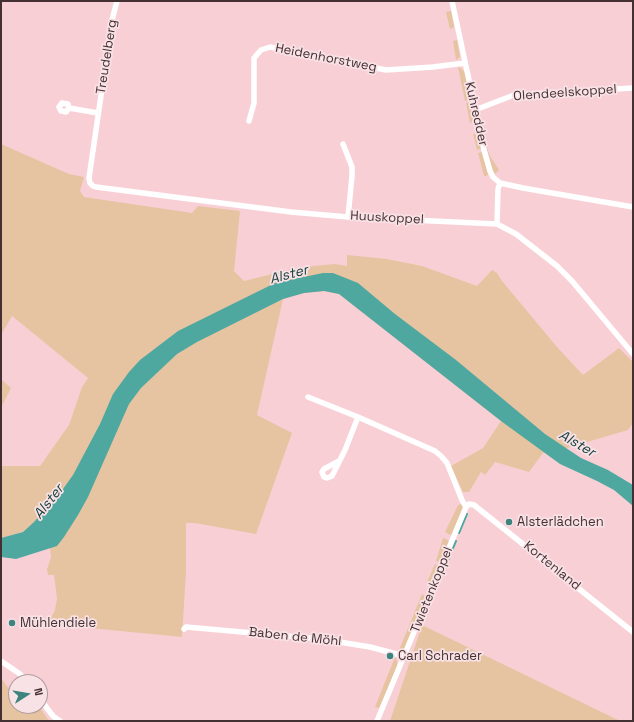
<!DOCTYPE html>
<html>
<head>
<meta charset="utf-8">
<style>
	body { margin:0 }
	#map { position:relative; width:634px; height:722px; overflow:hidden; background:#f9cfd6; font-family:"Space Grotesk",sans-serif }
	canvas { display:block }
	.frame { position:absolute; inset:0; border:2px solid #443033; pointer-events:none }
	.north { position:absolute; left:8px; top:674px; width:40px; height:40px; box-sizing:border-box; background:#f8e2e6; border:1px solid #b09b9e; border-radius:50%; rotate:78deg; font-size:11px; font-weight:700; line-height:16px; text-align:center; color:#443033 }
	.north::after { content:''; display:block; margin:auto; width:14px; height:18px; background:#3d847e; clip-path:polygon(50% 0,100% 100%,50% 72%,0 100%) }
</style>
</head>
<body>
<div id="map">
<canvas width="634" height="722"></canvas>
<div class="frame"></div>
<div class="north">N</div>
</div>
<script>
const ctx = document.querySelector('canvas').getContext('2d');
ctx.lineJoin = 'round';
function fillPath(path, color) {
  ctx.fillStyle = color;
  ctx.fill(path, 'evenodd');
}
function shape(rows) {
  const path = new Path2D();
  for (const r of rows) {
    path.moveTo(r[0], r[1]);
    for (let i = 2; i < r.length; i += 2) path.lineTo(r[i], r[i + 1]);
  }
  return path;
}
function strokePath(path, color, width, dash) {
  ctx.strokeStyle = color;
  ctx.lineWidth = width;
  ctx.lineCap = dash ? 'butt' : 'round';
  ctx.setLineDash(dash || []);
  ctx.stroke(path);
}
function write(font, color, halo, rows, align = 'center') {
  ctx.font = font + ' "Space Grotesk",sans-serif';
  ctx.lineWidth = 3.5;
  ctx.setLineDash([]);
  ctx.textBaseline = 'middle';
  ctx.strokeStyle = halo;
  ctx.fillStyle = color;
  for (const [text, x, y, turn = 0] of rows) {
    ctx.save();
    ctx.translate(x, y);
    ctx.rotate((+turn || 0) * Math.PI / 180);
    ctx.textAlign = isNaN(turn) ? turn : align;
    if (halo) ctx.strokeText(text, 0, 0);
    ctx.fillText(text, 0, 0);
    ctx.restore();
  }
}
const green = shape([
	[451,11,454,26,453,28,450,29,446,12],
	[457,40,460,57,456,60,453,41],
	[458,67,462,69,465,73,470,100,465,101],
	[471,102,475,121,470,123,466,103],
	[478,133,481,149,477,150,473,134],
	[485,142,490,156,499,170,495,174,493,171],
	[1,144,69,174,84,177,80,191,84,197,192,213,198,206,240,211,234,271,244,281,292,269,313,266,335,264,347,266,347,255,387,259,422,266,477,286,492,270,497,273,502,281,557,347,583,375,619,348,633,362,633,423,628,430,567,448,543,453,529,472,495,462,485,475,481,472,469,492,463,492,451,466,483,448,501,421,339,294,324,291,304,293,283,299,257,415,292,433,256,534,195,523,186,523,186,572,182,637,48,624,55,610,57,599,54,575,48,575,47,569,51,557,50,548,34,522,23,532,1,538,1,466,40,466,69,425,82,387,88,378,12,316,1,335],
	[482,152,488,174,487,176,484,176,478,153],
	[1,379,11,388,1,408],
	[461,504,463,508,452,534,450,535,445,532,458,505],
	[443,538,448,540,449,542,440,561,439,562,436,561],
	[435,564,439,567,433,582,430,583,427,582],
	[422,594,426,597,405,648,399,650],
	[422,625,616,719,620,721,390,721],
	[395,657,397,661,397,667,379,708,375,707],
	[1,678,12,693,16,691,16,706,39,706,49,721,1,721]
]);
const water = shape([
	[323,273,333,273,358,283,395,314,456,360,545,434,581,458,608,470,633,485,633,506,614,490,597,481,560,464,501,421,353,305,339,294,324,291,304,293,283,299,197,342,177,354,141,388,129,404,88,497,78,515,64,537,57,546,16,559,1,557,1,538,23,532,34,522,58,496,73,475,100,424,113,394,129,372,140,360,178,331,275,283]
]);
const stream = shape([
	[459,533,467,514],
	[448,560,456,541]
]);
const street = shape([
	[117,1,112,20,89,178,90,183,93,186,96,187,291,212,348,217,497,224,516,234,557,266,572,281,633,354],
	[452,1,484,150,490,171,493,177,500,183,498,189,497,224],
	[69,108,66,112,62,111,61,111,59,107,62,103,68,104,69,108,98,113],
	[475,110,514,95,633,88],
	[249,121,254,103,254,58,261,50,270,47,386,70,433,67,465,63],
	[343,144,352,167,352,176,348,217],
	[500,183,523,188,633,207],
	[308,397,358,417,435,451,441,456,447,463,462,500,466,507],
	[339,461,324,469,322,472,324,477,327,478,332,476,345,450,358,417],
	[184,629,186,627,321,639,370,647,404,656],
	[1,661,20,674,27,682],
	[40,699,53,716,60,721],
	[377,721,466,507,469,504,474,505,633,632]
]);
const markers = [
	[509,522,4,"#3d847e"],
	[12,623,4,"#3d847e"],
	[390,656,4,"#3d847e"]
];
const streetNames = [
	["Treudelberg",107,57,-81],
	["Heidenhorstweg",326,58,11],
	["Olendeelskoppel",565,93,-4],
	["Kuhredder",476,114,77],
	["Huuskoppel",387,218,3],
	["Kortenland",552,566,39],
	["Twietenkoppel",432,590,-68],
	["Baben de Möhl",295,637,6]
];
const poiNames = [
	["Alsterlädchen",517,522],
	["Mühlendiele",20,623],
	["Carl Schrader",398,656]
];
const waterNames = [
	["Alster",289,275,-15],
	["Alster",577,444,30],
	["Alster",49,502,-52]
];
fillPath(green, '#e6c4a1');
fillPath(water, '#4ea8a0');
strokePath(stream, '#4ea8a0', 2);
strokePath(street, '#fff', 5.5);
for (const [x, y, r, color] of markers) {
  const dot = new Path2D();
  dot.arc(x, y, r, 0, 2 * Math.PI);
  ctx.fillStyle = color;
  ctx.fill(dot);
  strokePath(dot, '#f8e2e6', 1.5);
}
write('13px', '#443033', '#f8e2e6', streetNames);
write('13px', '#443033', '#f8e2e6', poiNames, 'left');
write('italic 14px', '#19433f', '#f8e2e6', waterNames);
</script>
</body>
</html>
